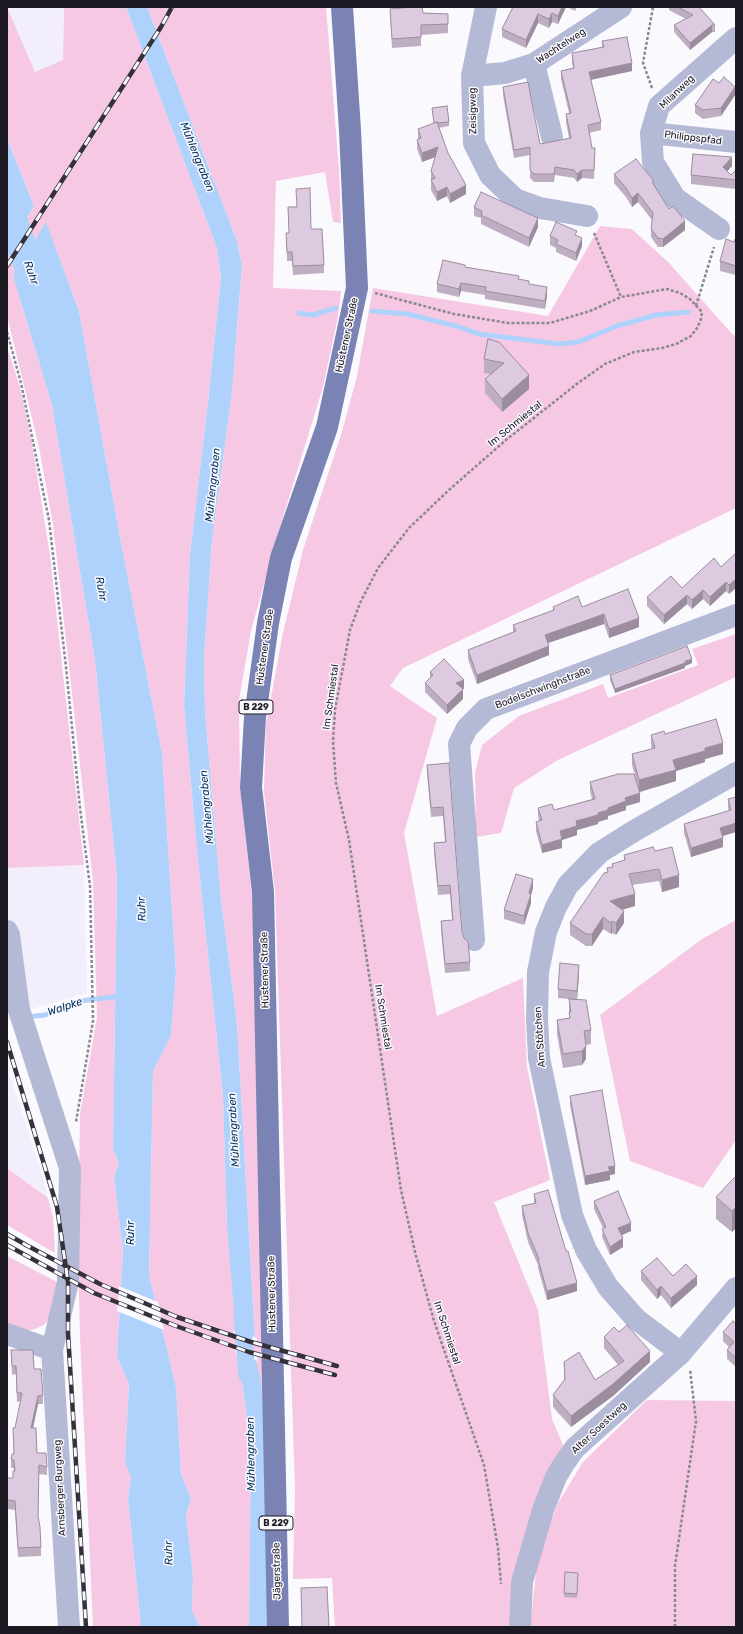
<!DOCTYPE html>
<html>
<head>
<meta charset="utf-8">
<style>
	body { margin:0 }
	#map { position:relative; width:743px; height:1634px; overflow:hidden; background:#faf9fe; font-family:Rubik,sans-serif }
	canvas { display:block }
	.frame { position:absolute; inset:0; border:8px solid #1d1a23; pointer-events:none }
</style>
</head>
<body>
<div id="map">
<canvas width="743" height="1634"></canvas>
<div class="frame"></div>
</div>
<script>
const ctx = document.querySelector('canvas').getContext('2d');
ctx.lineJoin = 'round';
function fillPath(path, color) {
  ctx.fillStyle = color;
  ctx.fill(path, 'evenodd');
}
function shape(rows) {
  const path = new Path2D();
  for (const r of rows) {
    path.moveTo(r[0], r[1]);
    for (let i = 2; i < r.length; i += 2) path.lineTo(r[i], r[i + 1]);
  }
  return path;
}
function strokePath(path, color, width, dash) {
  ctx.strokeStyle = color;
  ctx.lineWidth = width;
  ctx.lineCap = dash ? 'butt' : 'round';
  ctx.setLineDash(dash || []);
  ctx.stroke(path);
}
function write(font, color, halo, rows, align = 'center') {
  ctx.font = font + ' Rubik,sans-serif';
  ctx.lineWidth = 3;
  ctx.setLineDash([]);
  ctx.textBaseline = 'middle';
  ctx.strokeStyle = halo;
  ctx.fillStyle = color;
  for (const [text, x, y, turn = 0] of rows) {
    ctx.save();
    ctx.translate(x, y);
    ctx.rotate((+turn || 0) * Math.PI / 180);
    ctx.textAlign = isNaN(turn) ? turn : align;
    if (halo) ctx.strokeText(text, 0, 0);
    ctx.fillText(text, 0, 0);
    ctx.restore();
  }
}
const built = shape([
	[7,7,64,7,63,60,35,72],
	[84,865,87,993,30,1009,7,1023,7,868],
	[7,1067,42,1174,48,1198,7,1168]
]);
const green = shape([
	[7,7,35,72,63,60,64,7,126,7,217,248,221,278,208,402,190,554,184,706,197,851,223,1096,227,1227,255,1341,237,1023,221,899,205,711,204,657,212,541,232,392,242,265,237,241,147,7,326,7,339,170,341,223,333,222,325,172,276,181,273,288,341,291,338,317,323,387,280,527,251,631,239,700,240,786,255,924,268,1515,237,1350,251,1442,249,1627,200,1627,192,1611,193,1576,186,1515,191,1498,181,1474,176,1387,149,1276,153,1071,171,1035,176,972,162,753,119,532,79,311,46,223,13,276,52,405,95,660,117,877,113,1149,119,1163,114,1177,123,1251,117,1356,129,1384,125,1463,131,1477,128,1498,141,1627,93,1627,80,1337,78,1252,80,1114,97,1017,93,881,53,524,39,447,7,316,7,250,34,206,7,139],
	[600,226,632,229,669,263,733,335,736,336,736,508,403,668,390,686,437,718,404,833,437,1016,523,978,527,1067,550,1180,494,1202,538,1310,552,1419,563,1445,567,1448,516,1627,335,1627,332,1578,293,1579,295,1489,275,891,264,792,266,724,283,633,303,550,342,432,357,376,373,288,548,316],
	[7,347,20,387,32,444,50,555,84,865,7,868],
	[736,634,736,677,558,760,514,788,501,833,476,837,475,772,482,745,519,716,603,684,608,698,698,665,692,649],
	[736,920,736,1140,703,1188,630,1161,600,1015,702,939],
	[7,1168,48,1198,53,1217,55,1253,7,1225],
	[7,1256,61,1284,53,1313,44,1325,35,1329,26,1331,7,1326],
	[647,1400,736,1401,736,1627,530,1627,538,1555,558,1503,583,1462]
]);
const water = shape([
	[126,7,147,7,237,241,242,265,232,392,212,541,204,657,205,711,221,899,237,1023,255,1341,236,1335,227,1227,223,1096,197,851,184,706,190,554,208,402,221,278,217,248],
	[7,139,34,206,7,250],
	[46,222,79,311,119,532,162,753,176,972,171,1035,153,1071,149,1275,176,1387,181,1474,191,1498,186,1515,193,1576,192,1611,200,1627,141,1627,128,1498,131,1477,125,1463,129,1384,117,1356,123,1251,114,1177,119,1163,113,1149,117,877,95,660,52,405,13,276],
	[237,1350,255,1356,260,1377,264,1409,268,1627,249,1627,251,1442]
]);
const pier = shape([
	[119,1286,158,1302,164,1330,117,1311],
	[233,1330,257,1338,257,1342,254,1343,235,1337],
	[237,1348,256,1354,258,1361,236,1354,235,1349]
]);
const stream = shape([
	[372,311,407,314,456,326,479,334,559,344,578,342,617,326,656,315,688,312],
	[299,313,313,315,336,308],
	[26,1017,45,1015,80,1001,121,996]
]);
const canal = shape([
	[242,1316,247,1375]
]);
const river = shape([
	[7,203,38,294]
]);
const path = shape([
	[652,88,643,63,653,7],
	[594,233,621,297],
	[375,293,454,314,508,323,550,323,590,311,621,297,667,289,680,293,690,299,702,312,701,319,697,328,691,336,676,344,662,348,634,352,605,364,578,383,506,440,450,489,409,528,378,568,360,603,350,630,335,710,333,741,336,783,349,840,401,1190,416,1256,434,1321,484,1465,498,1548,501,1584],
	[696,306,714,247],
	[7,332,21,383,49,520,66,667,80,808,90,886,93,1021,76,1122],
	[675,1627,675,1566,696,1421,690,1369]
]);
const minor = shape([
	[486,7,472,76,474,143,490,175,515,199,540,208,587,216],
	[534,64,552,137],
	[472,76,505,73,534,64,621,7],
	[651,133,736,142],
	[719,229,675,198,653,162,651,133,659,106,736,38],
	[7,931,9,935,19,1010,70,1168,68,1282,52,1350,69,1627],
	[474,940,459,744,467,728,486,709,736,615],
	[7,1334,52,1350],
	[681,1353,636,1319,608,1287,586,1250,572,1215,539,1058,537,1019,538,972,546,932,556,907,568,885,599,853,634,831,736,773],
	[520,1627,522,1582,543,1510,556,1477,563,1465,575,1448,681,1353,736,1288]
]);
const major = shape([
	[278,1627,263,892,251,787,255,717,268,623,281,558,327,427,357,288,350,130,342,7]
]);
const rail = shape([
	[7,266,161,27,172,7],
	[7,1042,57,1207,68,1282,68,1333,86,1627],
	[7,1234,26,1245,100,1284,177,1317,251,1342,337,1366],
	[7,1245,94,1293,176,1326,249,1352,335,1375]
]);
const wall = shape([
	[513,7,566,7,558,24,552,22,549,28,538,23,526,48,502,37,502,29],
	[567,7,577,7,575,11],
	[669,7,699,7,715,25,715,32,712,32,690,50,674,32,674,25,686,19,669,10],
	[390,9,423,13,448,14,448,33,421,35,421,46,392,48],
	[602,41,632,71,591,80,601,122,601,130,589,133,592,148,595,148,594,179,582,178,577,182,574,178,555,175,554,182,534,182,530,178,530,155,514,158,503,95,503,87,540,144,569,138,566,122,566,114,569,113,561,79,561,71,573,68,572,62,572,53,602,47],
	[735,95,721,116,703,119,695,113,695,105],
	[432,108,449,122,449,126,439,128,448,153,466,194,450,203,447,196,437,201,431,190,431,171,435,157,422,162,417,149,417,140,418,139,418,129,434,124],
	[732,166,727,171,731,175,736,170,736,189,691,184,691,175],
	[614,174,654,184,669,209,685,230,663,247,658,247,651,237,651,229,652,220,638,202,632,207,626,197,614,183],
	[474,207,538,227,529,247,481,224,481,218,474,216],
	[311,229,324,265,324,273,293,275,292,261,287,261,286,233],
	[550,236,577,236,582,246,576,261,556,252,556,248,550,245],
	[736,239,736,275,720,271,720,261],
	[519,279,529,284,547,295,545,309,485,299,485,295,461,291,459,297,437,292,437,284],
	[488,339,529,389,502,412,485,393,485,379,491,374,484,373,484,359],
	[736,553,729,594,726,591,710,606,703,599,692,609,687,604,664,624,647,606,647,597,682,588,721,567],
	[553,607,582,607,639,627,609,638,604,624,548,643,549,655,477,684,468,659,468,650,513,632,513,625,553,611],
	[692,663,685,666,685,668,615,693,610,680,610,675],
	[430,672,464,689,463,689,463,699,447,714,425,692,425,683,430,678],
	[665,734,723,754,705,759,705,762,676,771,676,781,640,792,640,802,626,806,626,810,608,816,608,819,598,822,598,824,577,830,577,835,562,840,562,848,542,853,536,831,536,822,539,821,538,816,538,808,554,810,592,799,590,791,590,782,638,786,632,765,632,754,652,749,651,746,651,735],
	[449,763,462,932,470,962,470,971,445,973,441,930,441,921,452,920,450,894,438,895,434,852,434,843,445,842,443,816,431,817,427,774,427,765],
	[736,797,723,836,723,847,691,857,684,833,684,824,729,811,728,808,728,799],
	[655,851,679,887,662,892,659,881,632,885,635,906,622,910,624,923,616,935,612,933,611,934,603,929,592,946,586,946,570,935,570,923,607,872,607,868,612,867,612,864,624,861,624,855],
	[533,888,531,895,531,903,524,925,504,919,504,910],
	[579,974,577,1000,591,1030,591,1044,586,1045,586,1059,582,1065,563,1068,557,1034,557,1020,569,1018,569,999,558,998,558,989],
	[570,1096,615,1174,610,1175,610,1180,585,1185,570,1105],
	[736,1176,736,1230,735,1229,732,1232,716,1219,716,1197],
	[534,1194,577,1291,547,1300,538,1268,538,1265,528,1242,522,1215,522,1206,534,1203],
	[594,1201,631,1231,621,1235,623,1247,610,1255,602,1237,603,1228,594,1209],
	[641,1271,673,1276,697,1285,671,1308,661,1295,657,1299,641,1280],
	[736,1324,736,1367,727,1359,727,1350,729,1347,723,1341,723,1332],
	[619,1332,650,1362,613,1396,571,1427,553,1407,553,1395,564,1380,564,1362,595,1380,618,1365,604,1348,604,1337],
	[11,1350,34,1369,43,1395,43,1404,38,1404,33,1428,37,1453,47,1467,47,1475,39,1474,38,1516,41,1547,41,1556,18,1557,15,1510,7,1509,7,1478,13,1478,14,1468,11,1468,11,1459,14,1454,21,1401,17,1402,16,1374,12,1375],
	[578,1578,577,1598,564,1597,564,1593]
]);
const shadedWall = shape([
	[562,7,566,7,558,24,558,16],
	[552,13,552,22,549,28,549,19],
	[538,14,538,23,526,48,526,40],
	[712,25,712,32,690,50,690,43],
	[632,63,632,71,589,80,589,72],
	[735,87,735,95,721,116,721,108],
	[438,147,438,156,422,162,422,153],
	[732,157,732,166,723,176,723,167],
	[582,170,582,178,577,182,577,174],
	[466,185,466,194,450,203,450,194],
	[447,187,447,196,437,201,437,192],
	[638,193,638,202,632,207,632,198],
	[538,218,538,227,529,247,529,238],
	[685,221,685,230,663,247,663,239],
	[582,238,582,246,576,261,576,253],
	[461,283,461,291,459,297,459,289],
	[547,287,547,295,545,309,545,301],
	[529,375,529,389,502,412,502,399],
	[736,579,736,588,729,594,729,585],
	[726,582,726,591,710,606,710,597],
	[703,590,703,599,692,609,692,600],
	[687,595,687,604,664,624,664,615],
	[604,614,604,624,545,644,545,635],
	[639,618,639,627,609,638,609,629],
	[549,646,549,655,477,684,477,675],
	[692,659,692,663,685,666,685,668,615,693,615,689],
	[464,680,464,689,463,689,463,699,447,714,447,705,456,683],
	[723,743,723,754,705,759,705,762,676,771,676,781,639,792,639,780,673,760,705,748],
	[640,793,640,802,626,806,626,810,608,816,608,819,598,822,598,824,577,830,577,835,562,840,562,848,542,853,542,845,560,831,576,821,598,813,625,798],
	[736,823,736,832,720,837,720,828],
	[723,838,723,847,691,857,691,848],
	[679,875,679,887,662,892,662,880],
	[533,879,533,888,531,895,531,903,524,925,524,916,529,893],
	[635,894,635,906,610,913,610,901],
	[624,911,624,923,616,935,616,923],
	[603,917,603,929,592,946,592,934],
	[612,921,612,933,611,934,611,923],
	[579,965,579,974,577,1000,577,991],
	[586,1046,586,1059,582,1065,582,1051],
	[615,1166,615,1174,610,1175,610,1180,585,1185,585,1176,608,1167],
	[735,1208,735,1229,732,1232,732,1211],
	[631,1223,631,1231,618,1237,618,1228],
	[623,1238,623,1247,610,1255,610,1247],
	[697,1276,697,1285,671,1308,671,1298],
	[577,1283,577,1291,547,1300,547,1291],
	[661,1286,661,1295,657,1299,657,1290],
	[650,1351,650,1362,613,1396,571,1427,571,1416],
	[38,1396,38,1404,31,1437,31,1428]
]);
const building = shape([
	[413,7,422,7,423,13,448,14,448,24,421,25,421,37,392,39,390,9,413,7],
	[513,7,562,7,558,16,552,13,549,19,538,14,526,40,502,29,513,7],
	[678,7,699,7,715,25,712,25,690,43,674,25,693,15,678,7],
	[627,37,632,63,589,72,601,122,588,125,592,148,595,148,594,170,582,170,577,174,574,170,555,167,554,174,534,174,530,170,530,147,514,150,503,87,528,82,540,144,571,138,566,114,571,113,561,71,574,68,572,53,604,47,602,41,627,37],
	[724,77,735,87,721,108,703,110,695,105,713,79,719,83,724,77],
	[447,106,449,122,437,123,437,122,434,123,432,108,447,106],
	[437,122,448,153,466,185,450,194,447,187,437,192,431,180,435,178,431,171,438,147,422,153,417,140,421,138,418,129,437,122],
	[693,154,732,157,723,167,731,175,736,170,736,180,691,175,693,154],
	[636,159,654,181,652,182,669,209,673,206,685,221,663,239,658,238,651,229,653,213,638,193,632,198,626,188,614,174,636,159],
	[310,188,311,229,322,229,324,265,293,266,292,252,287,252,286,233,289,233,288,207,297,207,296,189,310,188],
	[481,192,538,218,529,238,481,215,482,211,474,207,481,192],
	[556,222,577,231,575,235,582,238,576,253,556,244,558,240,550,236,556,222],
	[726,239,734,242,735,239,736,239,736,266,720,261,726,239],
	[443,260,465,265,465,267,519,276,518,279,529,281,529,284,547,287,545,301,485,291,486,287,461,283,459,289,437,284,443,260],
	[488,339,499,342,529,375,502,399,485,379,504,363,484,359,488,339],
	[736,553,736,579,729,585,726,582,710,597,703,590,692,600,687,595,664,615,647,597,671,576,682,588,714,558,721,567,736,553],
	[628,589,639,618,609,629,604,614,545,635,549,646,477,675,468,650,516,631,513,625,554,610,553,607,578,596,582,607,628,589],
	[687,646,692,659,685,661,685,663,615,689,610,675,687,646],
	[444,659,464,680,456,683,463,689,447,705,425,683,433,675,430,672,444,659],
	[716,719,723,743,705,748,705,751,673,760,676,770,639,780,632,754,655,748,651,735,664,731,665,734,716,719],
	[449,763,462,932,464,938,468,942,470,962,445,964,441,921,453,920,450,885,438,886,434,843,446,842,443,807,431,808,427,765,449,763],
	[618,774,634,774,640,793,625,798,626,801,608,808,608,810,598,813,598,815,576,821,577,826,560,831,562,839,542,845,536,822,542,820,538,808,552,804,554,810,595,799,590,782,618,774],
	[736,797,736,823,720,828,723,838,691,848,684,824,731,810,728,799,736,797],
	[653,847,655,851,672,847,679,875,662,880,659,869,629,874,635,894,610,901,624,911,616,923,612,921,611,923,603,917,592,934,586,934,570,923,604,873,608,872,607,868,613,867,612,864,625,860,624,855,653,847],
	[516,874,533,879,529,893,531,894,524,916,504,910,516,874],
	[560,963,579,965,577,991,558,989,560,963],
	[569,999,586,1000,591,1030,584,1031,586,1046,582,1051,563,1054,557,1020,570,1018,569,1012,571,1012,569,999],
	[602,1090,615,1166,608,1167,610,1171,585,1176,570,1096,602,1090],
	[736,1176,736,1209,735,1208,732,1211,716,1197,736,1176],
	[548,1190,566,1251,568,1251,577,1283,547,1291,538,1259,539,1259,528,1233,522,1206,536,1203,534,1194,548,1190],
	[618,1191,631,1223,618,1228,623,1238,610,1247,602,1229,606,1227,594,1201,618,1191],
	[657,1258,673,1276,686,1264,697,1276,671,1298,661,1286,657,1290,641,1271,657,1258],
	[733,1321,736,1324,736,1358,727,1350,734,1342,723,1332,733,1321],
	[627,1325,650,1351,613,1384,571,1416,553,1395,565,1379,564,1362,579,1352,595,1380,624,1361,604,1337,614,1327,619,1332,627,1325],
	[11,1350,33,1350,34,1369,41,1369,43,1395,38,1396,31,1428,36,1428,37,1453,46,1453,47,1467,39,1465,38,1516,40,1527,41,1547,18,1548,15,1501,7,1500,7,1478,13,1478,13,1471,15,1471,14,1460,11,1459,12,1454,14,1454,13,1428,15,1428,22,1393,17,1393,16,1366,12,1366,11,1350],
	[565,1572,578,1573,577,1594,564,1593,565,1572],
	[327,1587,329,1627,302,1627,301,1588,327,1587]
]);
const shields = [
	[256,707,34],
	[276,1523,34]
];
const shieldNames = [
	["B 229",256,707],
	["B 229",276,1523]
];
const streetNames = [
	["Wachtelweg",561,46,-33],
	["Milanweg",677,92,-44],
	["Zeisigweg",473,111,-91],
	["Philippspfad",693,138,7],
	["Hüstener Straße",347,335,-78],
	["Im Schmiestal",515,424,-39],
	["Hüstener Straße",265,647,-82],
	["Bodelschwinghstraße",543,688,-21],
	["Im Schmiestal",331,697,-82],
	["Hüstener Straße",265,970,-91],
	["Im Schmiestal",383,1017,81],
	["Am Stötchen",540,1037,-94],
	["Hüstener Straße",272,1294,-91],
	["Im Schmiestal",447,1333,72],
	["Alter Soestweg",599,1428,-43],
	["Arnsberger Burgweg",60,1488,-93],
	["Jägerstraße",277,1571,-91]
];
const waterNames = [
	["Mühlengraben",197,157,68],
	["Ruhr",31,273,71],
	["Mühlengraben",213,485,-84],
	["Ruhr",101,589,80],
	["Mühlengraben",207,807,-95],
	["Ruhr",142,909,-93],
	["Walpke",65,1007,-19],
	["Mühlengraben",234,1130,-93],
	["Ruhr",131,1233,-90],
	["Mühlengraben",251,1454,-91],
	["Ruhr",169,1553,-92]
];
fillPath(built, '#f2eefc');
fillPath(green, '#f6c8e3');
fillPath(water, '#afd2fc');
fillPath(pier, '#faf9fe');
strokePath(stream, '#afd2fc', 5);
strokePath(canal, '#afd2fc', 17);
strokePath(river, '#afd2fc', 29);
strokePath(path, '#8a888f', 2.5, [3, 2]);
strokePath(minor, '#b4bad5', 22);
strokePath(major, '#7a83b4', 22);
strokePath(rail, '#34313a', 4.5);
strokePath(rail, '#faf9fe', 3, [9]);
fillPath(wall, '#beaec1');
fillPath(shadedWall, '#9b8d9d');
fillPath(building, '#ddcae0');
strokePath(building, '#9b8d9d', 1);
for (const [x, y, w] of shields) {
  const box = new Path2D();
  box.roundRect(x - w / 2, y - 7, w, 14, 3);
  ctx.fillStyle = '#faf9fe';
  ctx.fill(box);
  strokePath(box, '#1d1a23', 1);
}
write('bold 9px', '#1d1a23', null, shieldNames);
write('10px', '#1d1a23', '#faf9fe', streetNames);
write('italic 11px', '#063462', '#faf9fe', waterNames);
</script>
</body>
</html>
